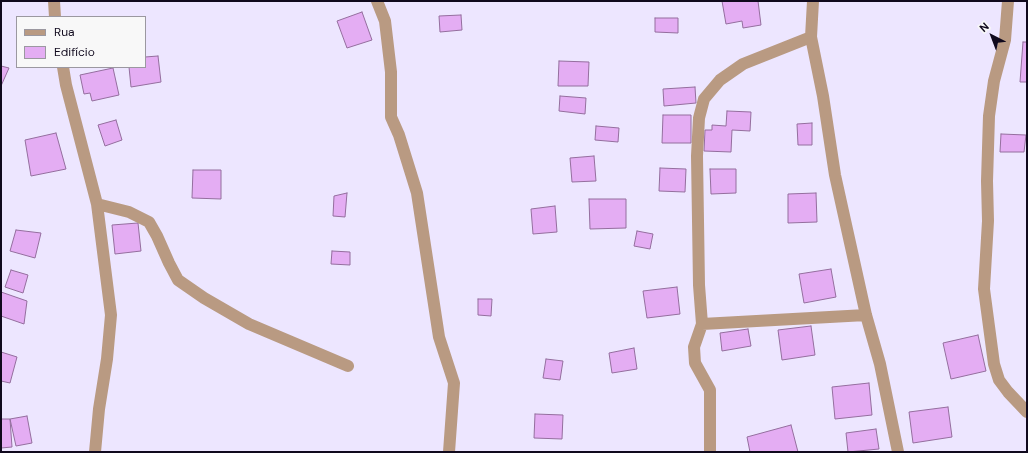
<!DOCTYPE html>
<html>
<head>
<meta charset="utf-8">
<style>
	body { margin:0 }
	#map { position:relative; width:1028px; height:453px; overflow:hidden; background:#ede6ff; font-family:"DM Sans",sans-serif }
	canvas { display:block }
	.frame { position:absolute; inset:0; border:2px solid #10091d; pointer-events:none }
	.legend { position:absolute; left:16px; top:16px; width:130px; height:52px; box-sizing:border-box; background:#f8f8f8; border:1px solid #9b98a0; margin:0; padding:5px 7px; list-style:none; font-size:12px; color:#10091d }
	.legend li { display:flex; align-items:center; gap:8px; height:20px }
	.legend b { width:20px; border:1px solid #9b98a0 }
	.north { position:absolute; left:972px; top:16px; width:40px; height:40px; -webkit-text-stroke:3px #f8f8f8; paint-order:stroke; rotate:318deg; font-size:11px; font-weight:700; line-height:16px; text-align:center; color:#10091d }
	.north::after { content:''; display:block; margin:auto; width:14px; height:18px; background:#10091d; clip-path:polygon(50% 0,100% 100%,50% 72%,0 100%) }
</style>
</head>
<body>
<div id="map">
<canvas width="1028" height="453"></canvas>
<div class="frame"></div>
<ul class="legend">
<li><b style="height:5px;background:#b99a82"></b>Rua</li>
<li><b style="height:11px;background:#e4adf3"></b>Edifício</li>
</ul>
<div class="north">N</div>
</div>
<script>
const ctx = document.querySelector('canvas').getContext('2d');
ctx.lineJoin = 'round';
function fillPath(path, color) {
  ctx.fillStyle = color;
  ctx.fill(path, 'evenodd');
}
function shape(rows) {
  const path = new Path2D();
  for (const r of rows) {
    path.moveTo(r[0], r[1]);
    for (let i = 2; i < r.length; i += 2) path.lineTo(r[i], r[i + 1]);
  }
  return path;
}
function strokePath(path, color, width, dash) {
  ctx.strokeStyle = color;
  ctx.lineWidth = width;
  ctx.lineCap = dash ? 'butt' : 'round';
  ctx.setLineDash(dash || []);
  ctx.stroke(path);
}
const building = shape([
	[722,1,758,1,761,25,743,28,742,21,726,24,722,1],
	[362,12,372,40,347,48,337,21,362,12],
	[461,15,462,30,440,32,439,16,461,15],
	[655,18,678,18,678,33,655,32,655,18],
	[1023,42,1027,42,1027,82,1020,82,1023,42],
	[158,56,161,82,131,87,129,67,145,67,145,57,158,56],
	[559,61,589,62,588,86,558,86,559,61],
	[1,66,9,68,1,86,1,66],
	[113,68,119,95,92,101,90,93,84,94,80,75,113,68],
	[695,87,696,103,664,106,663,89,695,87],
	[560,96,586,98,585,114,559,111,560,96],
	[727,111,751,112,750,131,732,130,731,152,704,151,705,130,712,130,712,125,726,126,727,111],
	[663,115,691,115,691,143,662,143,663,115],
	[116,120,122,140,105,146,98,125,116,120],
	[812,123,812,145,798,145,797,124,812,123],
	[596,126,619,128,618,142,595,140,596,126],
	[56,133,66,169,31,176,25,140,56,133],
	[1001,134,1026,135,1024,152,1000,152,1001,134],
	[594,156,596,181,572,182,570,158,594,156],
	[660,168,686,169,685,192,659,191,660,168],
	[710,169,736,169,736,193,711,194,710,169],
	[193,170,221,170,221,199,192,198,193,170],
	[347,193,345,217,333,216,334,196,347,193],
	[816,193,817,222,788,223,788,194,816,193],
	[589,199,626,199,626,228,590,229,589,199],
	[555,206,557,232,533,234,531,209,555,206],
	[138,223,141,251,115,254,112,225,138,223],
	[16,230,41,233,35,258,10,251,16,230],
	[637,231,653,234,650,249,634,246,637,231],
	[332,251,350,252,350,265,331,264,332,251],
	[831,269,836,297,804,303,799,274,831,269],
	[11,270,28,275,23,293,5,287,11,270],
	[677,287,680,314,647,318,643,291,677,287],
	[1,292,27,301,24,324,1,316,1,292],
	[478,299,492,299,491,316,478,315,478,299],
	[811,326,815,355,782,360,778,330,811,326],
	[748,329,751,346,722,351,720,333,748,329],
	[978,335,986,371,951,379,943,343,978,335],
	[634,348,637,369,612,373,609,353,634,348],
	[1,352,17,357,10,383,1,381,1,352],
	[546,359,563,361,560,380,543,378,546,359],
	[869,383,872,415,835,419,832,387,869,383],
	[948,407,952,437,913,443,909,412,948,407],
	[535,414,563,415,562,439,534,438,535,414],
	[27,416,32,443,16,446,10,419,27,416],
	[1,419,10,419,12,447,1,448,1,419],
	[791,425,798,452,750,452,747,437,791,425],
	[876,429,879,449,848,452,846,433,876,429]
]);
const minor = shape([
	[54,1,55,17],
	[377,1,385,21,391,72,391,117,399,135,417,193,439,337,454,383,449,452],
	[813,1,811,37,823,96,835,175,866,315,880,364,898,452],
	[1008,1,1005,40,994,81,989,116,987,181,988,221,984,289,994,364,999,380,1008,392,1027,412],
	[63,67,66,85,97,204,111,315,107,359,99,409,95,452],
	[97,204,129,212,149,222,157,236,169,263,178,280,204,298,249,324,348,366],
	[702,324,866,315],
	[710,452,710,390,695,363,694,347,702,324,699,285,697,156,699,118,704,99,720,80,743,64,811,37]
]);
fillPath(building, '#e4adf3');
strokePath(building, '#946e9e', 1);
strokePath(minor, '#b99a82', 12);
</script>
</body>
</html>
